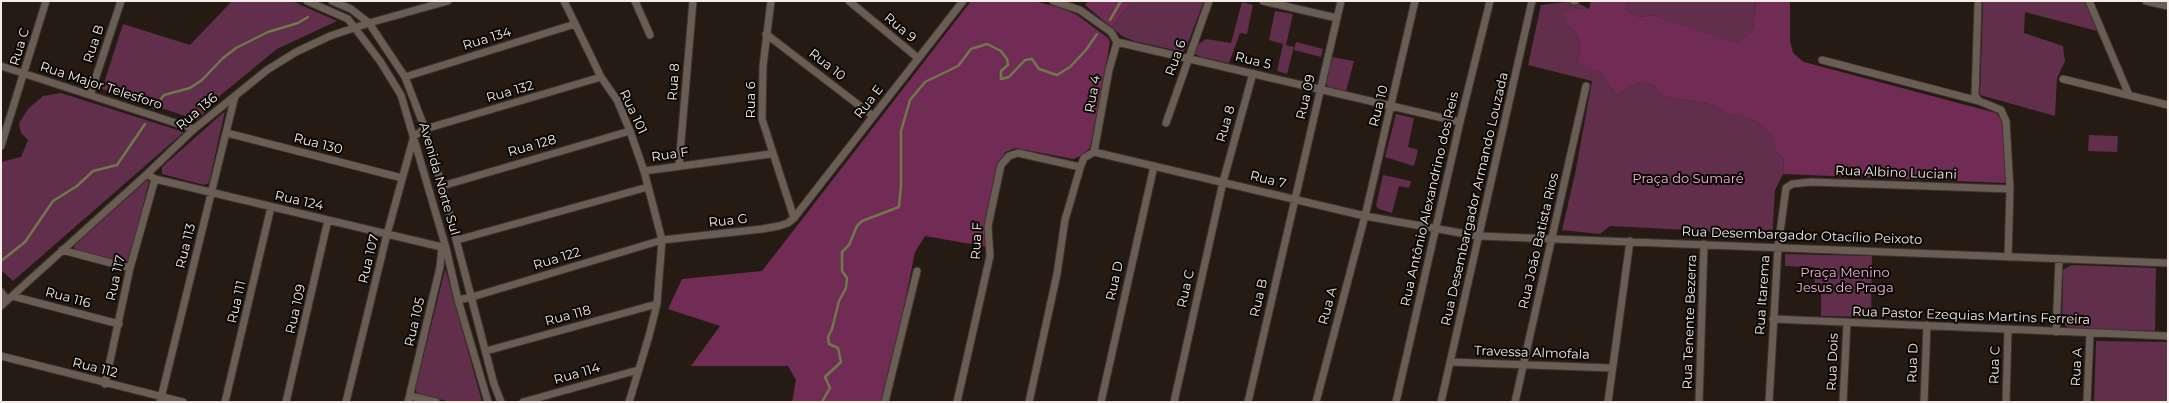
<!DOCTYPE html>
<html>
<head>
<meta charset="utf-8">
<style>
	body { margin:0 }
	#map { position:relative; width:2169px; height:403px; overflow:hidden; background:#251b13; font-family:Montserrat,sans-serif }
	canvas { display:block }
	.frame { position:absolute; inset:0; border:2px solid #f4ece7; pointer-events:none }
</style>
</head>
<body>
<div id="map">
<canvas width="2169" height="403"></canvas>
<div class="frame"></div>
</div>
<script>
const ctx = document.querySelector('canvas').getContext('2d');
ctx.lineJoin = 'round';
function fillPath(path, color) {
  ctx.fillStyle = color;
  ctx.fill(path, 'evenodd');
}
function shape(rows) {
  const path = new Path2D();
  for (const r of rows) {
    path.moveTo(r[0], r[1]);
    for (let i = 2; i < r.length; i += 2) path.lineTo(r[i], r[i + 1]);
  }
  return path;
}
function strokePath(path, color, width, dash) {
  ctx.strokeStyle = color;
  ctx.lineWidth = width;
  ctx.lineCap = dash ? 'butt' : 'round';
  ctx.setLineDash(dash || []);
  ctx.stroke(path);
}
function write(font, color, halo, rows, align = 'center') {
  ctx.font = font + ' Montserrat,sans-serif';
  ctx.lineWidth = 4;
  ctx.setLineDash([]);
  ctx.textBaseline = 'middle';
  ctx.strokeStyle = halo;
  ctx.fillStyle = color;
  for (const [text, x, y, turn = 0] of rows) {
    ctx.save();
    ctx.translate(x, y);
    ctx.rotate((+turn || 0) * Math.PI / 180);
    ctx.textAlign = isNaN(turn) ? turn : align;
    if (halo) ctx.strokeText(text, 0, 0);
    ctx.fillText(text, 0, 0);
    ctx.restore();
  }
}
const green = shape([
	[232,1,292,1,337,21,277,49,216,99,198,120,102,89,123,24,190,45],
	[1133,1,1204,1,1186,48,1183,52,1134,41,1122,36,1111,27],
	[1575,1,1589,9,1575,8,1569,26,1578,36,1580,49,1577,62,1601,73,1616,95,1640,82,1654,86,1662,96,1714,105,1726,113,1752,119,1763,126,1772,136,1775,150,1784,160,1783,174,1775,190,1772,240,1723,238,1708,231,1610,226,1600,234,1562,230,1575,174,1592,81,1528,65,1541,5],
	[1627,1,1756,1,1753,30,1738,45,1653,15,1640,17,1628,12],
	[1983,1,2087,1,2097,31,2025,12,2024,33,2063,46,2065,61,2057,78,2055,116,1980,95],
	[1242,2,1253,5,1247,34,1240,33,1229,63,1201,57,1193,53,1197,45,1206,39,1231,43],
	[1275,11,1293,14,1286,45,1294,47,1287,74,1277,71,1283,44,1269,40],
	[1296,42,1323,49,1321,57,1294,50],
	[1332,57,1354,61,1346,91,1329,88,1326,84],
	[61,93,184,132,13,281,1,270,1,162,21,157,28,140,21,133,19,123,28,109,43,96],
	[225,111,209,183,204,185,162,174,162,167],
	[1396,114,1414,118,1408,147,1418,150,1414,166,1385,157],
	[2089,135,2118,136,2117,152,2088,151],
	[1383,175,1411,181,1409,188,1399,186,1392,213,1379,209,1376,206],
	[147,180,149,181,130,259,125,262,75,250,74,246],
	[1785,254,1872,256,1871,317,1821,316,1821,290,1815,290,1814,267,1785,266],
	[2071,265,2156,268,2155,331,2069,329,2062,322,2063,270],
	[445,270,446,271,482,402,451,402,418,394,415,390],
	[2096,341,2168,342,2168,402,2094,402]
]);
const forest = shape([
	[971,1,1034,1,1062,8,1077,15,1108,38,1110,42,1102,88,1090,148,1083,155,1073,159,1016,148,1005,152,988,228,988,247,925,236,915,252,885,402,792,402,796,380,788,366,691,366,720,326,668,309,682,279,762,271],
	[1088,1,1133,1,1111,27,1085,5],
	[1591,1,1627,1,1628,12,1640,17,1653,15,1738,44,1753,30,1756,1,1790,1,1790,40,1793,53,1804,62,1996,113,2004,122,2006,183,1783,174,1784,160,1775,150,1772,136,1763,126,1752,119,1726,113,1714,105,1662,96,1654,86,1640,82,1616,95,1601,73,1577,63,1580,49,1578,36,1569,26,1563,14,1575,8,1589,9]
]);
const stream = shape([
	[1110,20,1121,1],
	[154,108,164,95,190,88,202,80,223,58,236,48,268,32,298,23,308,17],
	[1,261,25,242,53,201,77,186,93,171,117,165,145,124],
	[822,402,830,388,825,377,841,362,838,348,829,344,828,337,832,329,839,301,846,288,847,278,842,271,842,252,849,245,857,226,862,221,899,207,901,186,901,131,910,100,925,82,958,66,971,49,987,44,1001,51,1007,59,1008,65,1001,71,1001,79,1009,77,1025,60,1032,59,1039,69,1057,75,1070,67,1086,50,1097,34]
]);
const minor = shape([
	[307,1,348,19,380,61,401,95,446,248,458,300,488,402],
	[332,1,351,9,369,23,405,77,425,129,442,186,494,384,501,402],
	[564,1,601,77,617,100,630,131,644,171,662,240,657,304,649,336,629,402],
	[635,1,650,35],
	[771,1,763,66,762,119,794,218],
	[849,1,918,58],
	[1053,1,1080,10,1111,32,1117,42,1460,122],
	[1263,1,1337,18],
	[1574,1,1575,1],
	[2089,1,2129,95],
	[2146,1,2168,6],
	[1978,4,1975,96,1979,101,2001,110,2006,121,2010,189,2008,257],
	[766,34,873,116],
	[1822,60,1979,101],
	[1,66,194,129],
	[405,77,575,24],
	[2063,79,2168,105],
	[90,95,121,1],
	[1166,123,1209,1],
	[227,133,402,178],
	[1,146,46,1],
	[1094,152,1365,216,1478,236,2168,263],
	[1094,152,1109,70,1117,42],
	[679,165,693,1],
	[644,171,771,154],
	[147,174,155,179,446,248],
	[442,186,630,131],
	[457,240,648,187],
	[62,250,130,268],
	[1,292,7,300],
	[12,296,119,324],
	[458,300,472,297,662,240,762,229,779,226,788,223,794,218,963,1],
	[1,306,147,174,194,129,267,70,296,52,330,36,369,23,448,1],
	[1773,319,2168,336],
	[2056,332,2059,260],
	[486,351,657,304],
	[1,356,183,402],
	[1450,362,1612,368],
	[105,384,130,268,155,179],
	[410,396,436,402],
	[160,402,235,96],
	[225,402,271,207],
	[286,402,328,220],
	[346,402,387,234,414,136,425,129,601,77],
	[408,402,440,267,442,247],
	[523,402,638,370],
	[885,402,917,271],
	[957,402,990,256,988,226,1001,165,1009,156,1018,153,1080,167],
	[1029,402,1057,274,1065,220,1081,165,1084,158,1094,152],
	[1101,402,1154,166],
	[1174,402,1223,182,1253,73],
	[1248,402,1341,1],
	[1316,402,1366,212,1415,1],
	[1396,402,1460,122,1490,1],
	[1441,402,1532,1],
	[1515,402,1586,86],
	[1608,402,1630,241],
	[1699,402,1704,244],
	[1769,402,1778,247,1786,188,1792,184,1811,182,2010,189],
	[1843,402,1847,323],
	[1924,402,1927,325],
	[2006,402,2008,329],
	[2087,402,2090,333]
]);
const streetNames = [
	["Rua 9",900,28,40],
	["Rua 134",487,39,-17],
	["Rua B",94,44,-72],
	["Rua C",20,47,-73],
	["Rua 6",1176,58,-70],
	["Rua 5",1253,61,14],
	["Rua 10",827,65,38],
	["Rua 8",674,82,-86],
	["Rua Major Telesforo",101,86,18],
	["Rua 132",510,92,-16],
	["Rua 4",1093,94,-80],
	["Rua 09",1306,97,-77],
	["Rua 6",751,100,-90],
	["Rua E",869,102,-52],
	["Rua 10",1379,106,-76],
	["Rua 136",197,112,-40],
	["Rua 101",633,112,65],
	["Rua 8",1226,124,-74],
	["Rua 130",318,144,14],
	["Rua 128",532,146,-16],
	["Rua F",670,155,-8],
	["Rua Albino Luciani",1896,173,2],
	["Avenida Norte Sul",439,179,74],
	["Rua 7",1268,180,14],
	["Rua Antônio Alexandrino dos Reis",1430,199,-77],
	["Rua Desembargador Armando Louzada",1475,199,-77],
	["Rua 124",299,201,13],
	["Rua G",728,221,-6],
	["Rua Desembargador Otacílio Peixoto",1802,236,2],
	["Rua F",977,241,-87],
	["Rua João Batista Rios",1539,241,-77],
	["Rua 113",186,246,-76],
	["Rua 107",369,259,-76],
	["Rua 122",557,259,-17],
	["Rua 117",116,278,-77],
	["Rua D",1115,281,-78],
	["Rua C",1186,289,-77],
	["Rua Itarema",1763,295,-86],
	["Rua 116",68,298,15],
	["Rua B",1259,298,-77],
	["Rua 111",237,302,-77],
	["Rua A",1328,306,-75],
	["Rua 109",296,309,-77],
	["Rua 118",568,316,-15],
	["Rua Pastor Ezequias Martins Ferreira",1971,316,2],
	["Rua 105",415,322,-77],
	["Rua Tenente Bezerra",1690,322,-88],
	["Travessa Almofala",1532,353,2],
	["Rua Dois",1833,362,-88],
	["Rua D",1913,363,-88],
	["Rua C",1995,365,-88],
	["Rua A",2077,367,-87],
	["Rua 112",95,368,14],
	["Rua 114",577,374,-16]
];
const parkNames = [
	["Praça do Sumaré",1688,179],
	["Praça Menino",1845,273],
	["Jesus de Praga",1845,288]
];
fillPath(green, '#612e4b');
fillPath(forest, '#712c55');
strokePath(stream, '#6f794b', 2.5);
strokePath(minor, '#3c3430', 9);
strokePath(minor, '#6a5d54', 7);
write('13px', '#f4ece7', '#0b0704', streetNames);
write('13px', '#f5b6d7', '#0b0704', parkNames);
</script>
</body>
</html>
